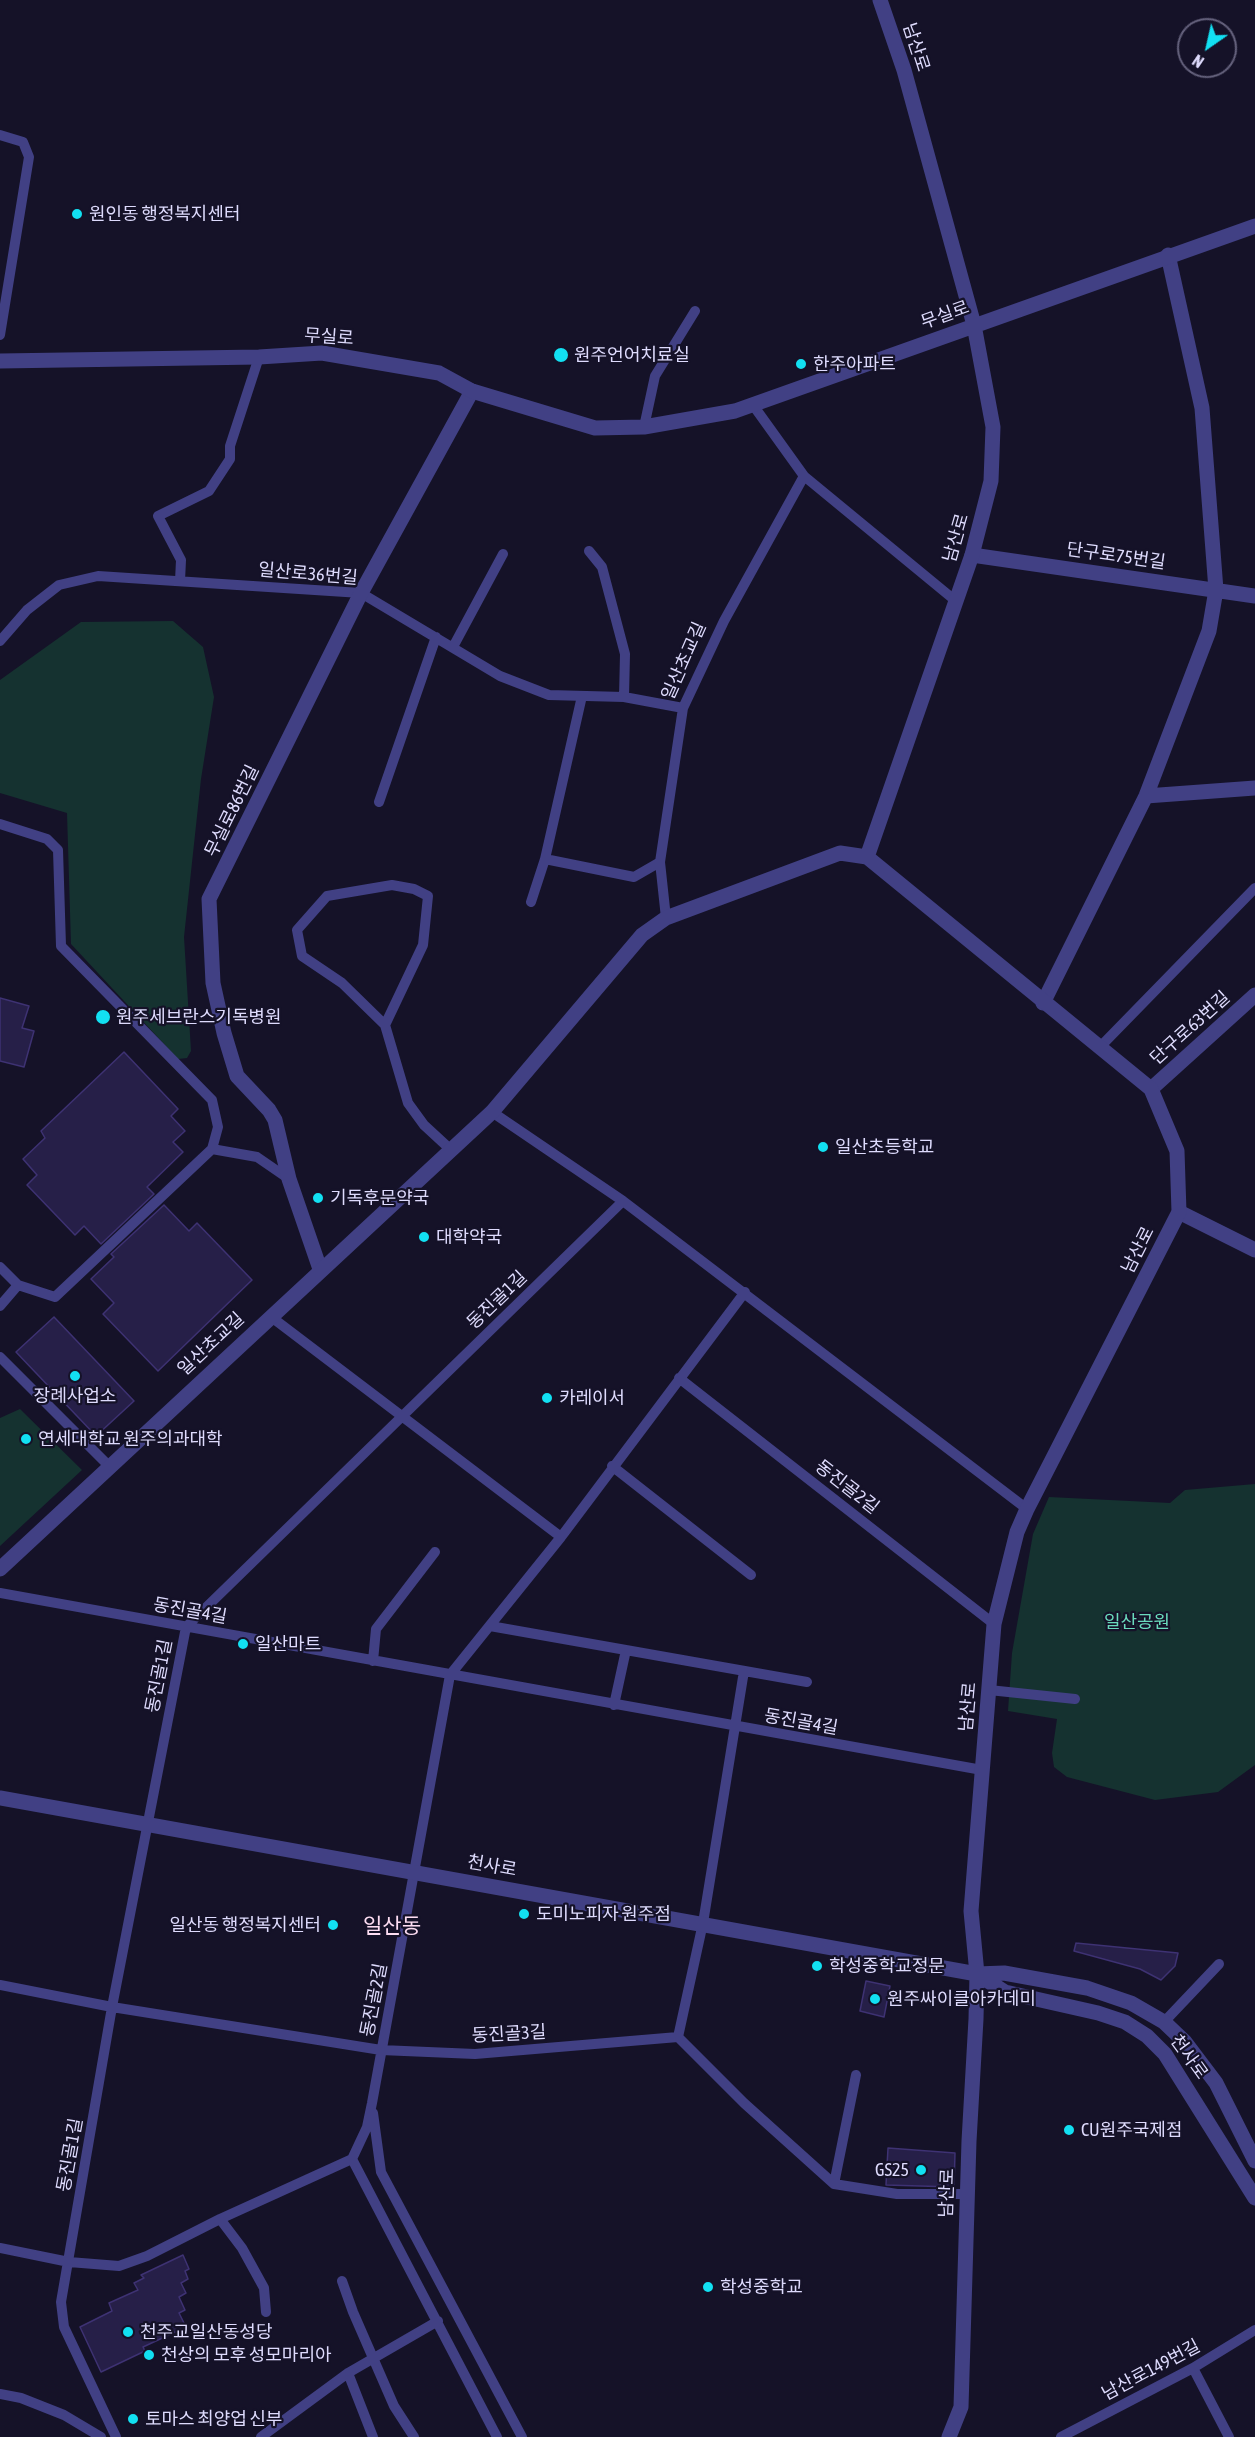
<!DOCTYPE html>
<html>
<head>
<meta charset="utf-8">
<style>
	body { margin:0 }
	#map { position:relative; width:1255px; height:2437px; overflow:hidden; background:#151228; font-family:"Asap Condensed",sans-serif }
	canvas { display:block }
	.north { position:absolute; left:1177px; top:18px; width:60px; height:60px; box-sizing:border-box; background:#151228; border:2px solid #65627d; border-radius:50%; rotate:214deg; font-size:16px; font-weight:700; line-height:24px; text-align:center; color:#dedbfd }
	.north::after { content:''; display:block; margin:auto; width:21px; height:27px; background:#12e0f2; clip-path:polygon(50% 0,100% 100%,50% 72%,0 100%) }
</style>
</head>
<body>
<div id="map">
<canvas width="1255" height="2437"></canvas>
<div class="north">N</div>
</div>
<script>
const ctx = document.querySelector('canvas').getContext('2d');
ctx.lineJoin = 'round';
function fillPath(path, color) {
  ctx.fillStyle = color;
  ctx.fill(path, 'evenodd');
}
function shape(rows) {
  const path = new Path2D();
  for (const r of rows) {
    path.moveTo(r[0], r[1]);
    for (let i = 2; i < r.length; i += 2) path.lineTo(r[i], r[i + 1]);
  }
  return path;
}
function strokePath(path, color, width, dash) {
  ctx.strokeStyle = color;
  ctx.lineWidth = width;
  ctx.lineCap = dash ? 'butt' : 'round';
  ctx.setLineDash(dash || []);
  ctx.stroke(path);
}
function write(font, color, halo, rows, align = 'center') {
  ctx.font = font + ' "Asap Condensed","Noto Sans KR",sans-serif';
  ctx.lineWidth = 4.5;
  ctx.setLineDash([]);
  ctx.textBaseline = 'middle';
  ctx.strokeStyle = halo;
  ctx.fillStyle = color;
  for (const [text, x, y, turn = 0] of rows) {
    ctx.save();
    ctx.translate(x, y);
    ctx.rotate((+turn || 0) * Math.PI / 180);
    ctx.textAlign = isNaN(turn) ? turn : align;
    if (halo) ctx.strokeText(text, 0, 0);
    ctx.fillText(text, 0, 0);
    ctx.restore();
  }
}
const green = shape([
	[173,621,203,647,214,697,201,779,184,937,191,1051,187,1058,178,1059,71,944,67,813,0,793,0,680,81,622],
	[20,1409,82,1470,0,1546,0,1418],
	[1255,1484,1255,1765,1218,1792,1155,1800,1067,1777,1054,1767,1052,1753,1057,1719,1008,1711,1012,1653,1033,1534,1049,1497,1170,1503,1185,1490]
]);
const building = shape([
	[0,998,29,1006,22,1028,34,1031,24,1067,0,1061,0,998],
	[124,1052,178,1109,171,1116,185,1131,173,1142,183,1152,147,1187,154,1194,101,1244,84,1226,75,1235,27,1185,37,1175,23,1159,45,1138,41,1131,124,1052],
	[164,1205,189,1231,197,1223,252,1280,158,1371,103,1314,114,1303,91,1279,114,1257,111,1254,164,1205],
	[54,1317,134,1401,96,1436,16,1352,54,1317],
	[1076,1943,1178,1953,1175,1966,1161,1980,1140,1969,1074,1951,1076,1943],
	[866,1981,890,1986,884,2017,860,2011,866,1981],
	[888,2148,955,2153,954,2187,886,2185,888,2148],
	[183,2255,189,2269,185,2271,188,2279,181,2283,186,2293,179,2297,185,2310,179,2313,186,2327,143,2347,145,2351,101,2372,80,2327,112,2311,109,2303,138,2290,134,2283,144,2278,141,2275,183,2255]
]);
const service = shape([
	[0,135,23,142,29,157,0,335],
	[753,405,804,476,957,602],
	[644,427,655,376,695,311],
	[589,551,602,567,625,654,624,697],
	[180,581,181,560,158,516,209,491,230,459,230,446,259,357],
	[0,641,27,610,59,585,98,576,361,593,500,676,549,695,624,697,683,708],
	[453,647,503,554],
	[379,802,436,637],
	[0,824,47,839,58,850,61,946,212,1100,218,1127,212,1149,55,1297,18,1285,0,1267],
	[545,859,634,877,660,862],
	[531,902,545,859,582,696],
	[666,918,660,862,683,708,724,621,804,476],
	[385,1025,423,945,428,896,414,889,392,885,327,896,297,930,302,956,342,983,385,1025,408,1103,424,1125,450,1149],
	[1100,1047,1255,888],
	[492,1112,623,1201,1027,1509],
	[212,1149,257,1157,289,1179],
	[0,1306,18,1285],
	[270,1316,561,1537],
	[0,1357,110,1467],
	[679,1378,994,1624],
	[612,1466,751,1575],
	[0,1593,982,1770],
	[490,1626,807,1682],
	[373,1661,376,1629,435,1552],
	[989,1690,1075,1699],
	[614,1705,626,1650],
	[0,1985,112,2007,381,2050,475,2054,678,2037,744,2103,834,2184,897,2194,967,2194],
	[1164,2022,1219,1964],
	[678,2037,703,1923,744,1671],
	[373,2113,381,2172,522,2437],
	[834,2184,856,2075],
	[220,2219,242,2248,264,2288,266,2312],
	[0,2248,69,2262,119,2266,147,2256,220,2219,352,2159],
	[342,2281,353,2312,394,2406,414,2437],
	[1193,2368,1229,2437],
	[348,2373,373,2437],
	[0,2394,21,2398,64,2415,101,2437],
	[116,2437,64,2327,61,2302,112,2007,186,1627,623,1201],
	[261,2437,348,2373,438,2321],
	[497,2437,352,2159,367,2127,372,2103,450,1675,561,1537,745,1292],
	[1061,2437,1193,2368,1255,2330]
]);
const minor = shape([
	[972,555,1255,596],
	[1146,796,1255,788],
	[1043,1003,1146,796,1209,631,1216,590,1202,408,1168,255],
	[1151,1089,1255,995],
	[1179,1212,1255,1250],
	[320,1269,289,1179,275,1120,269,1110,237,1076,224,1033,213,983,209,899,361,593,472,391]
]);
const tertiary = shape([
	[0,361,259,357,322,353,439,373,472,391,595,428,644,427,735,411,1255,226],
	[867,857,1151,1089,1177,1151,1179,1212,1027,1509,1017,1532,994,1624,971,1911,977,1974,976,2019,969,2141,961,2407,949,2437],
	[867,857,972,555,991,481,993,427,974,325,904,70,880,0],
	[0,1569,492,1112,642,935,666,918,840,853,867,857],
	[0,1798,977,1974,1004,1973,1087,1988,1131,2003,1164,2022,1185,2042,1216,2083,1255,2161],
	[977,1974,1005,1992,1098,2013,1125,2022,1147,2036,1165,2054,1255,2198]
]);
const markers = [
	[77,214,6,"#12e0f2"],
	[561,355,8,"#12e0f2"],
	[801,364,6,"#12e0f2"],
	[103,1017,8,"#12e0f2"],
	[823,1147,6,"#12e0f2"],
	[318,1198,6,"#12e0f2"],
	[424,1237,6,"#12e0f2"],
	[75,1376,6,"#12e0f2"],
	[547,1398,6,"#12e0f2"],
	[26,1439,6,"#12e0f2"],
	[243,1644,6,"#12e0f2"],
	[524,1914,6,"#12e0f2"],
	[333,1925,6,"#12e0f2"],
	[817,1966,6,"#12e0f2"],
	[875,1999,6,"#12e0f2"],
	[1069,2130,6,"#12e0f2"],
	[921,2170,6,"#12e0f2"],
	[708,2287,6,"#12e0f2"],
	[128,2332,6,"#12e0f2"],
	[149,2355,6,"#12e0f2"],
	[133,2419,6,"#12e0f2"]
];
const streetNames = [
	["남산로",916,47,72],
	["무실로",945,315,-20],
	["무실로",329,337,4],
	["남산로",956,538,-74],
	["단구로75번길",1116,556,8],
	["일산로36번길",308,574,5],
	["일산초교길",684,661,-66],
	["무실로86번길",232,811,-64],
	["단구로63번길",1190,1028,-42],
	["남산로",1138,1250,-63],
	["동진골1길",497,1300,-44],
	["일산초교길",211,1344,-43],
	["동진골2길",847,1487,38],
	["동진골4길",190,1611,10],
	["동진골1길",159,1676,-79],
	["남산로",968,1707,-85],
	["동진골4길",801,1722,10],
	["천사로",492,1866,10],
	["동진골2길",374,2000,-79],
	["동진골3길",509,2034,-3],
	["천사로",1189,2057,54],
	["동진골1길",70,2155,-80],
	["남산로",947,2193,-88],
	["남산로149번길",1151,2370,-28]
];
const poiNames = [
	["원인동 행정복지센터",89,214],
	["원주언어치료실",574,355],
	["한주아파트",813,364],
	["원주세브란스기독병원",116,1017],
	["일산초등학교",835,1147],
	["기독후문약국",330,1198],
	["대학약국",436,1237],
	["장례사업소",75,1396,"center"],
	["카레이서",559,1398],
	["연세대학교 원주의과대학",38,1439],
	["일산마트",255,1644],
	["도미노피자 원주점",536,1914],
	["일산동 행정복지센터",321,1925,"right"],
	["학성중학교정문",829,1966],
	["원주싸이클아카데미",887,1999],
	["CU원주국제점",1081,2130],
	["GS25",909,2170,"right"],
	["학성중학교",720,2287],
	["천주교일산동성당",140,2332],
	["천상의 모후 성모마리아",161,2355],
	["토마스 최양업 신부",145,2419]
];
const parkNames = [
	["일산공원",1137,1622]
];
const quarterNames = [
	["일산동",392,1926]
];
fillPath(green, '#153230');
fillPath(building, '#261f48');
strokePath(building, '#3e3273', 1.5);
strokePath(service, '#414084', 10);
strokePath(minor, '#414084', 15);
strokePath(tertiary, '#414084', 15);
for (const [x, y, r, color] of markers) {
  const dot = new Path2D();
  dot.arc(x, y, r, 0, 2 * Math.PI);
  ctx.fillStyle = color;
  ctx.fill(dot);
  strokePath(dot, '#151228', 2);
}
write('18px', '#dedbfd', '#151228', streetNames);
write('18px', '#dedbfd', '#151228', poiNames, 'left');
write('18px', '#6adabc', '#151228', parkNames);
write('21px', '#fdddf2', '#151228', quarterNames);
</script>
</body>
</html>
